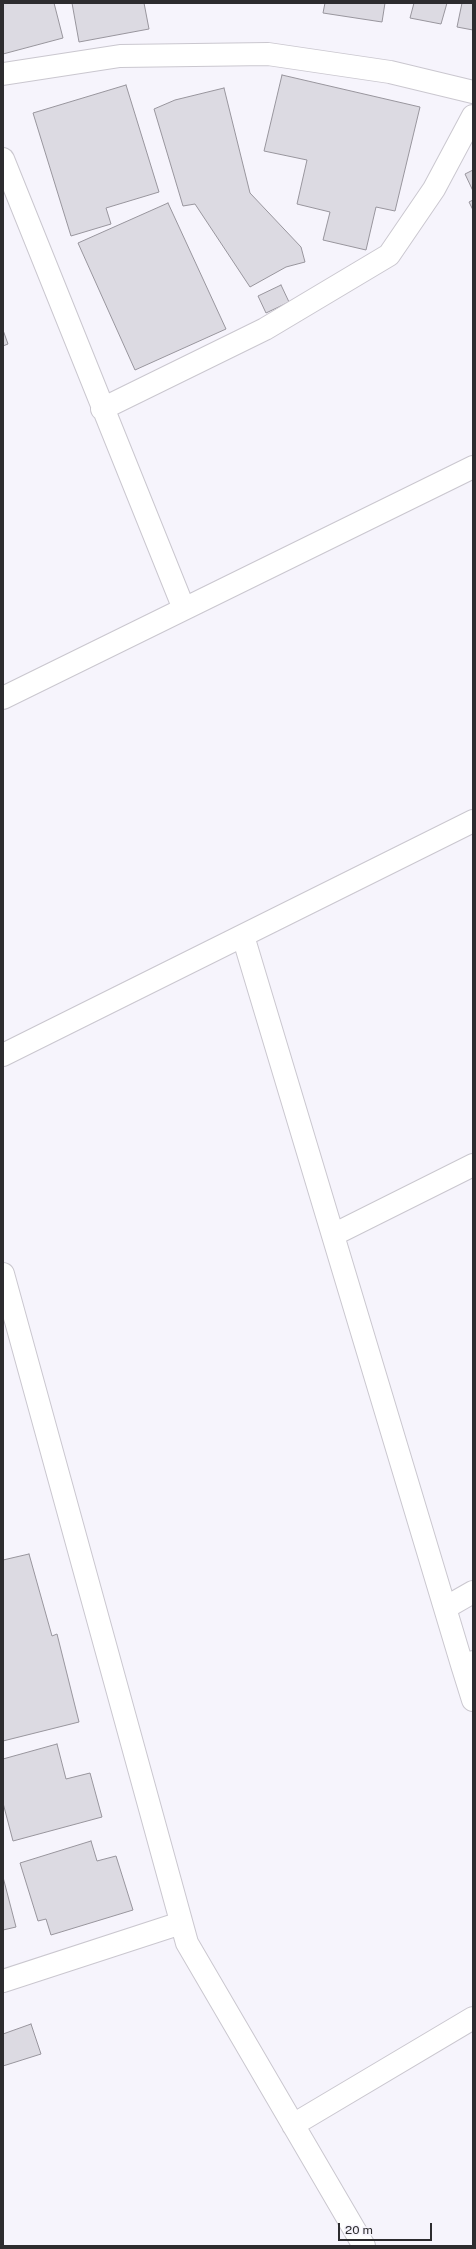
<!DOCTYPE html>
<html>
<head>
<meta charset="utf-8">
<style>
	body { margin:0 }
	#map { position:relative; width:476px; height:2249px; overflow:hidden; background:#f6f4fc; font-family:"Public Sans",sans-serif }
	canvas { display:block }
	.frame { position:absolute; inset:0; border:4px solid #2d2c2f; pointer-events:none }
	.scale { position:absolute; left:338px; top:2223px; width:94px; height:18px; box-sizing:border-box; border:2px solid #2d2c2f; border-top:0; padding-left:5px; font-size:12px; line-height:14px; white-space:nowrap; color:#2d2c2f; -webkit-text-stroke:3px #f6f4fc; paint-order:stroke }
</style>
</head>
<body>
<div id="map">
<canvas width="476" height="2249"></canvas>
<div class="frame"></div>
<div class="scale">20 m</div>
</div>
<script>
const ctx = document.querySelector('canvas').getContext('2d');
ctx.lineJoin = 'round';
function fillPath(path, color) {
  ctx.fillStyle = color;
  ctx.fill(path, 'evenodd');
}
function shape(rows) {
  const path = new Path2D();
  for (const r of rows) {
    path.moveTo(r[0], r[1]);
    for (let i = 2; i < r.length; i += 2) path.lineTo(r[i], r[i + 1]);
  }
  return path;
}
function strokePath(path, color, width, dash) {
  ctx.strokeStyle = color;
  ctx.lineWidth = width;
  ctx.lineCap = dash ? 'butt' : 'round';
  ctx.setLineDash(dash || []);
  ctx.stroke(path);
}
const building = shape([
	[3,3,54,3,63,38,3,54,3,3],
	[72,3,144,3,149,29,79,42,72,3],
	[325,3,385,3,382,22,323,13,325,3],
	[414,3,447,3,441,24,410,18,414,3],
	[462,3,473,3,473,30,457,27,462,3],
	[282,75,420,107,395,211,376,207,366,250,323,240,330,212,297,204,307,160,264,151,282,75],
	[126,85,159,192,106,208,111,224,71,236,33,113,126,85],
	[224,88,250,193,301,247,305,262,286,267,250,287,195,204,183,206,154,109,175,100,224,88],
	[473,170,473,191,465,174,473,170],
	[473,200,473,210,469,202,473,200],
	[168,203,226,329,135,370,78,243,168,203],
	[281,285,289,302,266,313,258,296,281,285],
	[3,330,8,344,3,346,3,330],
	[29,1554,52,1636,57,1634,79,1722,3,1741,3,1560,29,1554],
	[57,1744,66,1779,90,1773,102,1817,13,1841,3,1803,3,1759,57,1744],
	[91,1841,97,1861,116,1856,133,1910,51,1935,46,1919,38,1921,20,1863,91,1841],
	[3,1877,16,1927,3,1930,3,1877],
	[31,2024,41,2054,3,2066,3,2034,31,2024]
]);
const minor = shape([
	[3,74,120,56,268,54,390,72,473,92],
	[3,159,184,609],
	[102,409,265,329,389,255,434,189,473,116],
	[3,698,473,467],
	[243,936,463,1668,473,1662],
	[3,1055,473,821],
	[333,1235,473,1165],
	[3,1274,187,1943,364,2246],
	[445,1608,473,1592],
	[463,1668,473,1700],
	[3,1981,181,1923],
	[293,2125,473,2018]
]);
fillPath(building, '#dcdae2');
strokePath(building, '#98959d', 1);
strokePath(minor, '#cac7cf', 24);
strokePath(minor, '#fff', 22);
</script>
</body>
</html>
